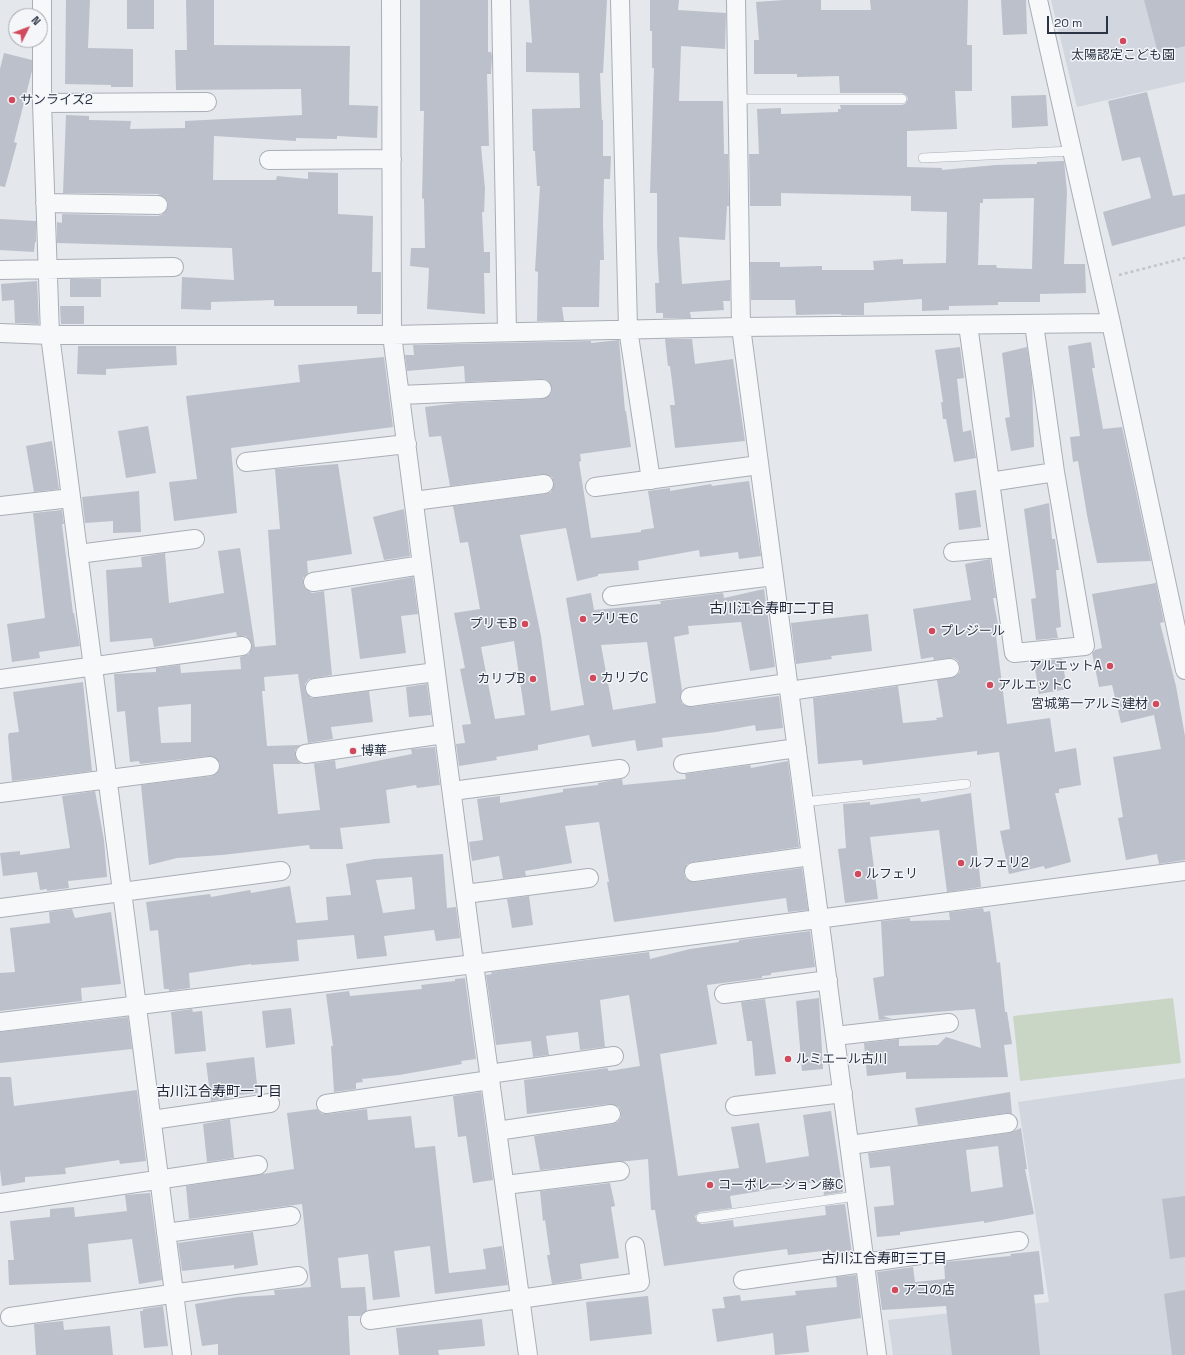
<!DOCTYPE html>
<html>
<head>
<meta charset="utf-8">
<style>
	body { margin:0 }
	#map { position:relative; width:1185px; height:1355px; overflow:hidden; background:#e4e7ec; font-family:"Space Grotesk",sans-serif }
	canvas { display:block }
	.north { position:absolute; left:8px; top:8px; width:40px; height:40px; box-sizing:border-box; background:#f4f6f9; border:1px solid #a4a8b1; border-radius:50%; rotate:48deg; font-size:11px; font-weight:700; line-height:16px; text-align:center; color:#2b3445 }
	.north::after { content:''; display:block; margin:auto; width:14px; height:18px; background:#d1495b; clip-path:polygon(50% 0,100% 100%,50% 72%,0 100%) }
	.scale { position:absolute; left:1047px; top:16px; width:61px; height:18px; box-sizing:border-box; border:2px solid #2b3445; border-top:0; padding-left:5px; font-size:12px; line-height:14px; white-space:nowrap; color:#2b3445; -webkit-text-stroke:3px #f4f6f9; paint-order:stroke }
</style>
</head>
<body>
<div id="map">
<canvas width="1185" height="1355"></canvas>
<div class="north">N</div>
<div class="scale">20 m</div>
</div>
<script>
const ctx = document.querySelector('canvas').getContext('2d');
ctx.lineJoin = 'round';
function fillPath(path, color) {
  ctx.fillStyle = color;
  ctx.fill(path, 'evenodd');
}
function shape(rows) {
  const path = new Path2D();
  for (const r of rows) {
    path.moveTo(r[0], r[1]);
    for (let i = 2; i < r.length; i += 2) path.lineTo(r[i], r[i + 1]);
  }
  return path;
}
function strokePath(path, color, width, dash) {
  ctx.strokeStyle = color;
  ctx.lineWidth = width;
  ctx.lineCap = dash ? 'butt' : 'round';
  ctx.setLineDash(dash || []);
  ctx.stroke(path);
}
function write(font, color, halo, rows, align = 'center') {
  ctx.font = font + ' "Space Grotesk","Noto Sans JP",sans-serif';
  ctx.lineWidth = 3;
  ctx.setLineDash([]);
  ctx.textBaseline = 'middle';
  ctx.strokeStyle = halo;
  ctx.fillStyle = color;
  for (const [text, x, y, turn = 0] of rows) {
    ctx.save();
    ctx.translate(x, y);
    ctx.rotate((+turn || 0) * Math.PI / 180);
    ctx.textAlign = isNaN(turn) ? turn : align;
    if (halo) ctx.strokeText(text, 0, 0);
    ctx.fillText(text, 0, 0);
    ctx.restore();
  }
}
const built = shape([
	[1051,0,1185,0,1185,82,1077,107],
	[1185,1078,1185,1355,893,1355,888,1320,1049,1302,1018,1102]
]);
const green = shape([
	[1173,998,1181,1063,1020,1081,1013,1016]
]);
const building = shape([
	[66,0,90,0,88,48,133,49,133,87,111,87,111,85,65,84],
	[127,0,154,0,154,29,127,29],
	[186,0,214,0,214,45,350,46,349,105,378,106,377,138,337,136,337,139,296,138,296,141,214,136,213,180,276,180,277,176,308,179,308,172,338,173,338,214,373,216,372,272,381,272,381,314,357,314,357,306,274,306,274,300,211,302,211,310,181,309,182,277,234,280,232,248,57,243,57,222,62,223,62,214,158,216,163,214,168,206,167,200,158,194,63,193,66,115,89,116,89,120,131,121,130,129,185,128,185,121,302,115,301,89,176,90,175,50,187,50],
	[420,0,488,0,488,52,491,52,492,56,491,74,487,74,489,146,481,146,485,189,484,212,482,212,484,252,490,252,490,273,484,273,485,314,427,309,429,268,410,266,411,248,425,248,424,199,422,198,424,111,420,111],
	[529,0,607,0,603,73,600,73,602,120,603,120,603,156,611,156,610,179,604,179,603,222,604,260,600,260,599,307,562,307,564,321,537,321,538,272,535,271,540,186,537,186,535,151,533,151,532,109,580,108,579,73,526,72,526,42,532,43],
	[650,0,679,0,678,10,726,13,725,49,681,46,679,101,723,101,724,154,728,154,729,206,727,206,725,240,679,237,682,284,730,280,730,301,723,301,724,310,690,312,691,318,663,318,663,313,656,313,655,283,659,283,657,247,657,193,650,193,654,68,652,68,652,31,650,31],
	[784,0,821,0,821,10,871,10,870,0,968,0,967,45,972,45,972,91,955,91,957,129,907,131,907,167,942,168,942,170,996,165,1037,164,1037,162,1064,161,1067,192,1064,264,1085,264,1086,293,1040,294,1040,302,998,302,998,305,949,306,949,310,922,311,922,299,864,303,864,315,841,315,841,314,796,315,795,300,751,300,750,262,780,262,780,267,822,266,822,270,874,270,873,261,903,259,903,264,946,263,947,212,911,211,911,196,781,193,781,206,750,206,749,154,759,154,757,109,781,108,781,114,838,112,838,109,841,109,840,105,902,105,905,104,908,99,907,96,902,93,840,93,839,76,797,77,797,74,754,74,754,40,759,40,756,2],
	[1034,198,1032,269,997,268,996,265,978,265,980,203,983,203,983,199],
	[1001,0,1026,0,1027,34,1003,35],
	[1144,0,1185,0,1185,46,1158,53],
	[4,53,32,60,32,71,14,142,17,143,5,187,0,186,0,69],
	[1147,92,1173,196,1185,194,1185,226,1112,246,1103,212,1151,198,1140,157,1122,161,1108,101],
	[1046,95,1048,126,1012,128,1011,96],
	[0,219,36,221,36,242,35,242,34,252,0,250],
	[70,279,101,279,101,297,70,297],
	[37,281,39,324,15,323,14,300,2,301,1,284],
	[60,306,84,306,84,324,61,324],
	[665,339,692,339,695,364,733,359,745,441,675,448,670,405,675,405,670,366,668,366],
	[619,340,625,411,626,411,631,447,580,454,581,461,579,462,591,538,641,532,641,530,654,528,648,491,670,488,670,491,711,484,712,486,749,481,761,556,739,559,738,552,700,557,699,550,638,561,639,570,598,574,598,576,577,581,566,528,520,535,541,636,551,711,584,705,566,598,591,593,594,610,661,604,660,601,723,593,724,598,764,589,775,667,750,671,741,622,688,626,689,634,674,637,682,690,680,698,682,704,691,707,779,696,783,728,756,731,755,725,716,732,662,738,663,747,637,751,635,740,592,747,589,735,538,745,538,750,496,757,497,760,459,766,456,744,465,743,462,725,471,724,460,669,465,668,454,613,480,609,468,542,460,543,453,506,545,494,551,492,554,483,552,477,543,474,450,486,441,436,429,437,425,407,457,403,542,399,551,394,552,388,547,380,542,379,465,382,464,366,407,371,405,355,414,355,413,345,591,341,591,343],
	[514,641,525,715,495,719,481,647],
	[647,642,656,703,613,710,601,645],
	[1091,342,1095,368,1092,368,1103,429,1122,427,1151,561,1097,563,1087,515,1078,461,1073,462,1070,437,1080,436,1068,346],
	[78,346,176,346,177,365,106,369,106,375,77,374],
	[960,347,964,378,957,379,963,432,971,430,976,458,954,462,946,419,943,419,941,402,943,402,935,350],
	[1027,347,1032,381,1034,447,1011,451,1005,418,1010,417,1002,353],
	[384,357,393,427,231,448,237,513,174,521,169,482,197,479,186,396,300,382,298,365],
	[148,426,156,473,126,478,118,431],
	[52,441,59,489,34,492,26,446],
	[338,464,352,554,307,561,308,573,303,578,303,583,305,588,312,593,324,591,332,675,309,679,305,684,305,690,311,698,316,698,369,691,373,722,331,727,333,739,308,743,298,674,264,677,265,691,262,691,267,746,300,745,295,750,295,755,297,760,301,764,273,764,278,814,320,810,314,764,311,764,335,760,336,769,412,754,411,749,435,747,440,785,417,788,416,785,386,790,390,823,340,828,343,849,310,849,309,845,222,855,177,858,149,865,141,785,212,776,219,770,220,764,214,757,209,756,140,764,139,761,130,762,125,711,117,712,114,674,156,672,156,668,180,665,181,673,241,669,240,657,249,654,252,644,246,636,237,636,236,632,154,647,152,638,110,642,106,570,142,567,141,557,165,553,169,603,224,593,218,551,240,548,255,647,276,645,268,530,280,529,275,469],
	[191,704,191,742,161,743,158,707],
	[976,490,981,527,959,530,955,493],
	[139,491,141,532,113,533,113,521,85,523,82,497],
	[1049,503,1052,539,1055,539,1059,570,1056,570,1061,627,1056,628,1058,638,1036,640,1031,599,1036,598,1024,509],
	[404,509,410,556,384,560,373,517],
	[62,510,64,524,62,524,73,613,74,613,80,646,39,652,40,658,12,662,7,624,45,618,33,513],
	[990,559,996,598,993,598,1000,635,996,636,1007,724,1050,718,1055,752,1076,748,1081,785,1059,789,1059,793,1055,793,1071,862,1045,869,1044,866,1009,874,1000,831,1010,829,999,752,977,755,977,751,863,765,862,760,818,764,813,698,898,686,903,723,937,720,936,718,943,717,937,680,956,676,960,672,960,666,958,661,954,658,934,660,933,657,921,659,913,609,971,600,965,564],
	[413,577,418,614,401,616,406,653,360,659,351,588],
	[1156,583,1164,622,1160,623,1176,686,1185,736,1185,860,1159,864,1157,854,1126,860,1118,818,1123,817,1113,757,1161,749,1154,715,1121,723,1112,685,1099,687,1092,653,1095,650,1102,648,1092,594],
	[868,614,872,651,831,656,832,659,796,664,791,623],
	[1062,659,1067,689,1039,694,1034,662],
	[83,682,92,771,12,781,8,736,9,733,19,732,13,692],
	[427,684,431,715,409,717,406,687],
	[788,761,799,847,693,862,687,864,684,873,686,879,695,882,802,868,808,910,788,912,786,898,614,922,607,882,609,882,599,822,565,826,572,863,525,871,526,876,503,879,499,856,472,861,469,842,483,840,477,799,500,796,500,803,563,792,563,789,598,785,598,783,614,780,622,779,623,785,686,779,685,774,750,765,751,768],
	[95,791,104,840,107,877,68,881,69,888,47,891,47,889,40,890,37,872,3,876,0,853,20,851,20,855,70,848,62,796],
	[971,793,981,887,947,892,939,830,870,837,878,899,845,903,838,849,846,848,843,804,870,802,870,805,920,798,921,802],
	[443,854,447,908,456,907,460,938,436,941,434,930,384,936,387,956,357,959,354,935,297,940,299,961,251,965,251,964,189,973,190,988,169,991,169,989,164,989,158,930,150,931,146,902,210,894,211,897,250,890,251,893,290,886,296,923,328,920,326,897,351,895,346,864,374,859],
	[412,877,415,909,383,913,376,880],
	[529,896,533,925,512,928,507,899],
	[983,908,984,912,990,911,997,963,1000,962,1005,1012,1007,1012,1012,1044,1004,1045,1008,1077,906,1079,906,1072,867,1076,864,1043,899,1039,899,1046,938,1045,946,1037,981,1048,975,1009,883,1016,892,1019,879,1020,873,978,884,976,881,921,910,918,910,921,950,920,949,912],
	[72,909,75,918,111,912,121,984,81,988,82,1001,0,1011,0,973,15,972,10,928,50,923,49,912],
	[810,931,815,967,771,973,771,975,762,976,762,978,707,985,717,1044,660,1054,678,1176,739,1168,731,1127,759,1123,766,1163,809,1156,803,1115,831,1111,843,1192,824,1195,822,1181,730,1196,732,1208,700,1212,695,1216,697,1222,702,1224,733,1220,734,1227,826,1215,825,1206,845,1204,852,1254,833,1257,831,1250,788,1255,787,1249,664,1266,655,1210,651,1210,648,1159,540,1170,534,1136,613,1124,618,1122,621,1117,621,1112,619,1107,609,1104,527,1114,524,1080,607,1068,609,1071,640,1066,629,995,600,1000,605,1047,580,1050,578,1032,546,1036,549,1055,533,1057,531,1041,496,1045,486,975,492,974,491,972,649,952,650,959,690,949,739,942,739,940],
	[465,978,476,1059,461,1061,462,1064,399,1075,362,1079,363,1082,356,1083,356,1089,334,1092,331,1046,333,1046,326,994,349,991,350,996,422,989,421,985,455,981,455,979],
	[819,998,823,1069,802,1071,796,1001],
	[765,999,776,1074,755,1076,752,1041,747,1041,741,1002],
	[291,1008,295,1044,266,1048,262,1011],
	[192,1009,193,1012,202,1011,206,1051,175,1054,171,1012],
	[128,1017,132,1049,0,1063,0,1032],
	[254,1057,258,1093,228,1096,229,1098,211,1101,206,1063],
	[0,1077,11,1077,14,1106,137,1090,146,1161,120,1164,119,1160,65,1168,66,1174,25,1177,25,1182,2,1186,0,1170],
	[481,1092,493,1180,473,1183,466,1136,458,1137,453,1096],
	[1010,1092,1012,1114,1007,1113,918,1125,915,1108],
	[317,1109,322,1114,328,1114,367,1109,368,1120,411,1116,415,1148,435,1146,449,1273,486,1269,483,1249,502,1246,508,1285,435,1294,430,1246,394,1251,400,1297,373,1300,368,1254,338,1258,341,1288,365,1287,367,1310,360,1316,348,1316,350,1355,218,1355,218,1344,202,1346,195,1304,238,1297,275,1295,274,1290,311,1287,302,1204,189,1219,186,1186,294,1169,287,1113],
	[230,1119,234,1158,207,1162,203,1124],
	[1021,1128,1027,1169,1025,1169,1034,1214,984,1223,984,1221,900,1232,900,1235,877,1237,874,1207,894,1205,890,1166,870,1168,868,1153,1009,1133],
	[998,1146,1003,1187,971,1192,966,1150],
	[610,1183,615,1206,611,1207,619,1258,580,1264,582,1279,552,1284,547,1255,550,1255,545,1220,543,1221,540,1191],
	[150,1193,162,1280,139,1284,132,1239,88,1244,91,1282,9,1285,8,1260,14,1260,10,1221,50,1217,50,1209,74,1207,75,1217,127,1211,125,1195],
	[1185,1196,1185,1257,1170,1259,1162,1199],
	[253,1232,258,1265,234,1269,234,1265,182,1271,178,1243],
	[1039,1251,1044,1294,1034,1295,1040,1355,952,1355,946,1306,882,1310,877,1272,913,1267,915,1282,945,1279,944,1262,1011,1256,1010,1254],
	[856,1275,861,1318,806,1326,809,1352,775,1355,773,1333,717,1342,712,1309,725,1308,723,1297,740,1295,741,1301,796,1295,795,1291,837,1287,836,1277],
	[1185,1290,1185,1355,1172,1355,1164,1294],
	[648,1296,652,1334,590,1341,586,1302],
	[163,1306,168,1346,144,1348,140,1311,143,1311,143,1309],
	[482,1319,485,1346,438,1350,439,1355,399,1355,396,1328],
	[63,1321,64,1330,110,1326,113,1355,36,1355,34,1324]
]);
const path = shape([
	[1119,275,1185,258]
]);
const lane = shape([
	[737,99,902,99],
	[923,158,1072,151],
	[804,802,966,784],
	[701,1218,856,1196]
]);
const street = shape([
	[42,0,42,103,50,335,182,1355],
	[391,0,392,335,474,964,528,1355],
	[501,0,507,332],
	[620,0,628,329,651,480],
	[736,0,741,327,877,1355],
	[1038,0,1111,323,1185,670],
	[42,103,207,102],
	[269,160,392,159],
	[45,203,158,205],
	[0,270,174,267],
	[968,325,1014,653,1085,646,1055,472,1034,324],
	[0,333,50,335,392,335,741,327,1111,323],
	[400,395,542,389],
	[246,462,407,444],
	[990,482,1055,472],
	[595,487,759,465],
	[414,501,544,484],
	[0,506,71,498],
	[953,552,999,548],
	[78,554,195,539],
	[313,582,422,565],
	[612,596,774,576],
	[0,679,242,646],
	[315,688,436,672],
	[789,691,950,668],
	[690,697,788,683],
	[305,754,444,734],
	[683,764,797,748],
	[452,791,620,769],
	[0,793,210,766],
	[694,872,811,856],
	[465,894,589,878],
	[0,908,281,871],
	[724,994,828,980],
	[0,1022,474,964,1185,871],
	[835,1036,949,1023],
	[489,1074,614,1056],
	[326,1104,490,1080],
	[735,1106,843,1093],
	[152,1120,270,1103],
	[497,1131,611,1114],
	[850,1145,1008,1123],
	[505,1185,620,1171],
	[0,1203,258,1165],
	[166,1233,291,1216],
	[743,1280,1019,1241],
	[10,1317,298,1276],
	[370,1320,640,1282,635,1246]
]);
const markers = [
	[1123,41,4,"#d1495b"],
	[12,100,4,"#d1495b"],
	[583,619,4,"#d1495b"],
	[525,624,4,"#d1495b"],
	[932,631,4,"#d1495b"],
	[1110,666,4,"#d1495b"],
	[593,678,4,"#d1495b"],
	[533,679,4,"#d1495b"],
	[990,685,4,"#d1495b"],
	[1156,704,4,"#d1495b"],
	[353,751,4,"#d1495b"],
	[961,863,4,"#d1495b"],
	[858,874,4,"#d1495b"],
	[788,1059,4,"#d1495b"],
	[710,1185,4,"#d1495b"],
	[895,1290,4,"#d1495b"]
];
const poiNames = [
	["太陽認定こども園",1123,55,"center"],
	["サンライズ2",20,100],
	["プリモC",591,619],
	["プリモB",517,624,"right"],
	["プレジール",940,631],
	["アルエットA",1102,666,"right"],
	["カリブC",601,678],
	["カリブB",525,679,"right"],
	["アルエットC",998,685],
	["宮城第一アルミ建材",1148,704,"right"],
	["博華",361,751],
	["ルフェリ2",969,863],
	["ルフェリ",866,874],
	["ルミエール古川",796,1059],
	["コーポレーション藤C",718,1185],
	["アコの店",903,1290]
];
const neighbourhoodNames = [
	["古川江合寿町二丁目",772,609],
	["古川江合寿町一丁目",219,1092],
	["古川江合寿町三丁目",884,1259]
];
fillPath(built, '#d2d6de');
fillPath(green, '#c9d6c5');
fillPath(building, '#bbc0ca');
strokePath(lane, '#a9aeb7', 10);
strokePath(street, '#a9aeb7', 20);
strokePath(path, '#c2c5cb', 2.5, [3, 3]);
strokePath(lane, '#f7f8fa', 9);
strokePath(street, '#f7f8fa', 18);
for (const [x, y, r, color] of markers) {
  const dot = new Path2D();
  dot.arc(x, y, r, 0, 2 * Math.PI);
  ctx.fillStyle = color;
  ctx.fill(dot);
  strokePath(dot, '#f4f6f9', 1.5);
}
write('13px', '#2b3445', '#f4f6f9', poiNames, 'left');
write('14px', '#1d2536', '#f4f6f9', neighbourhoodNames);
</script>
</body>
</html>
